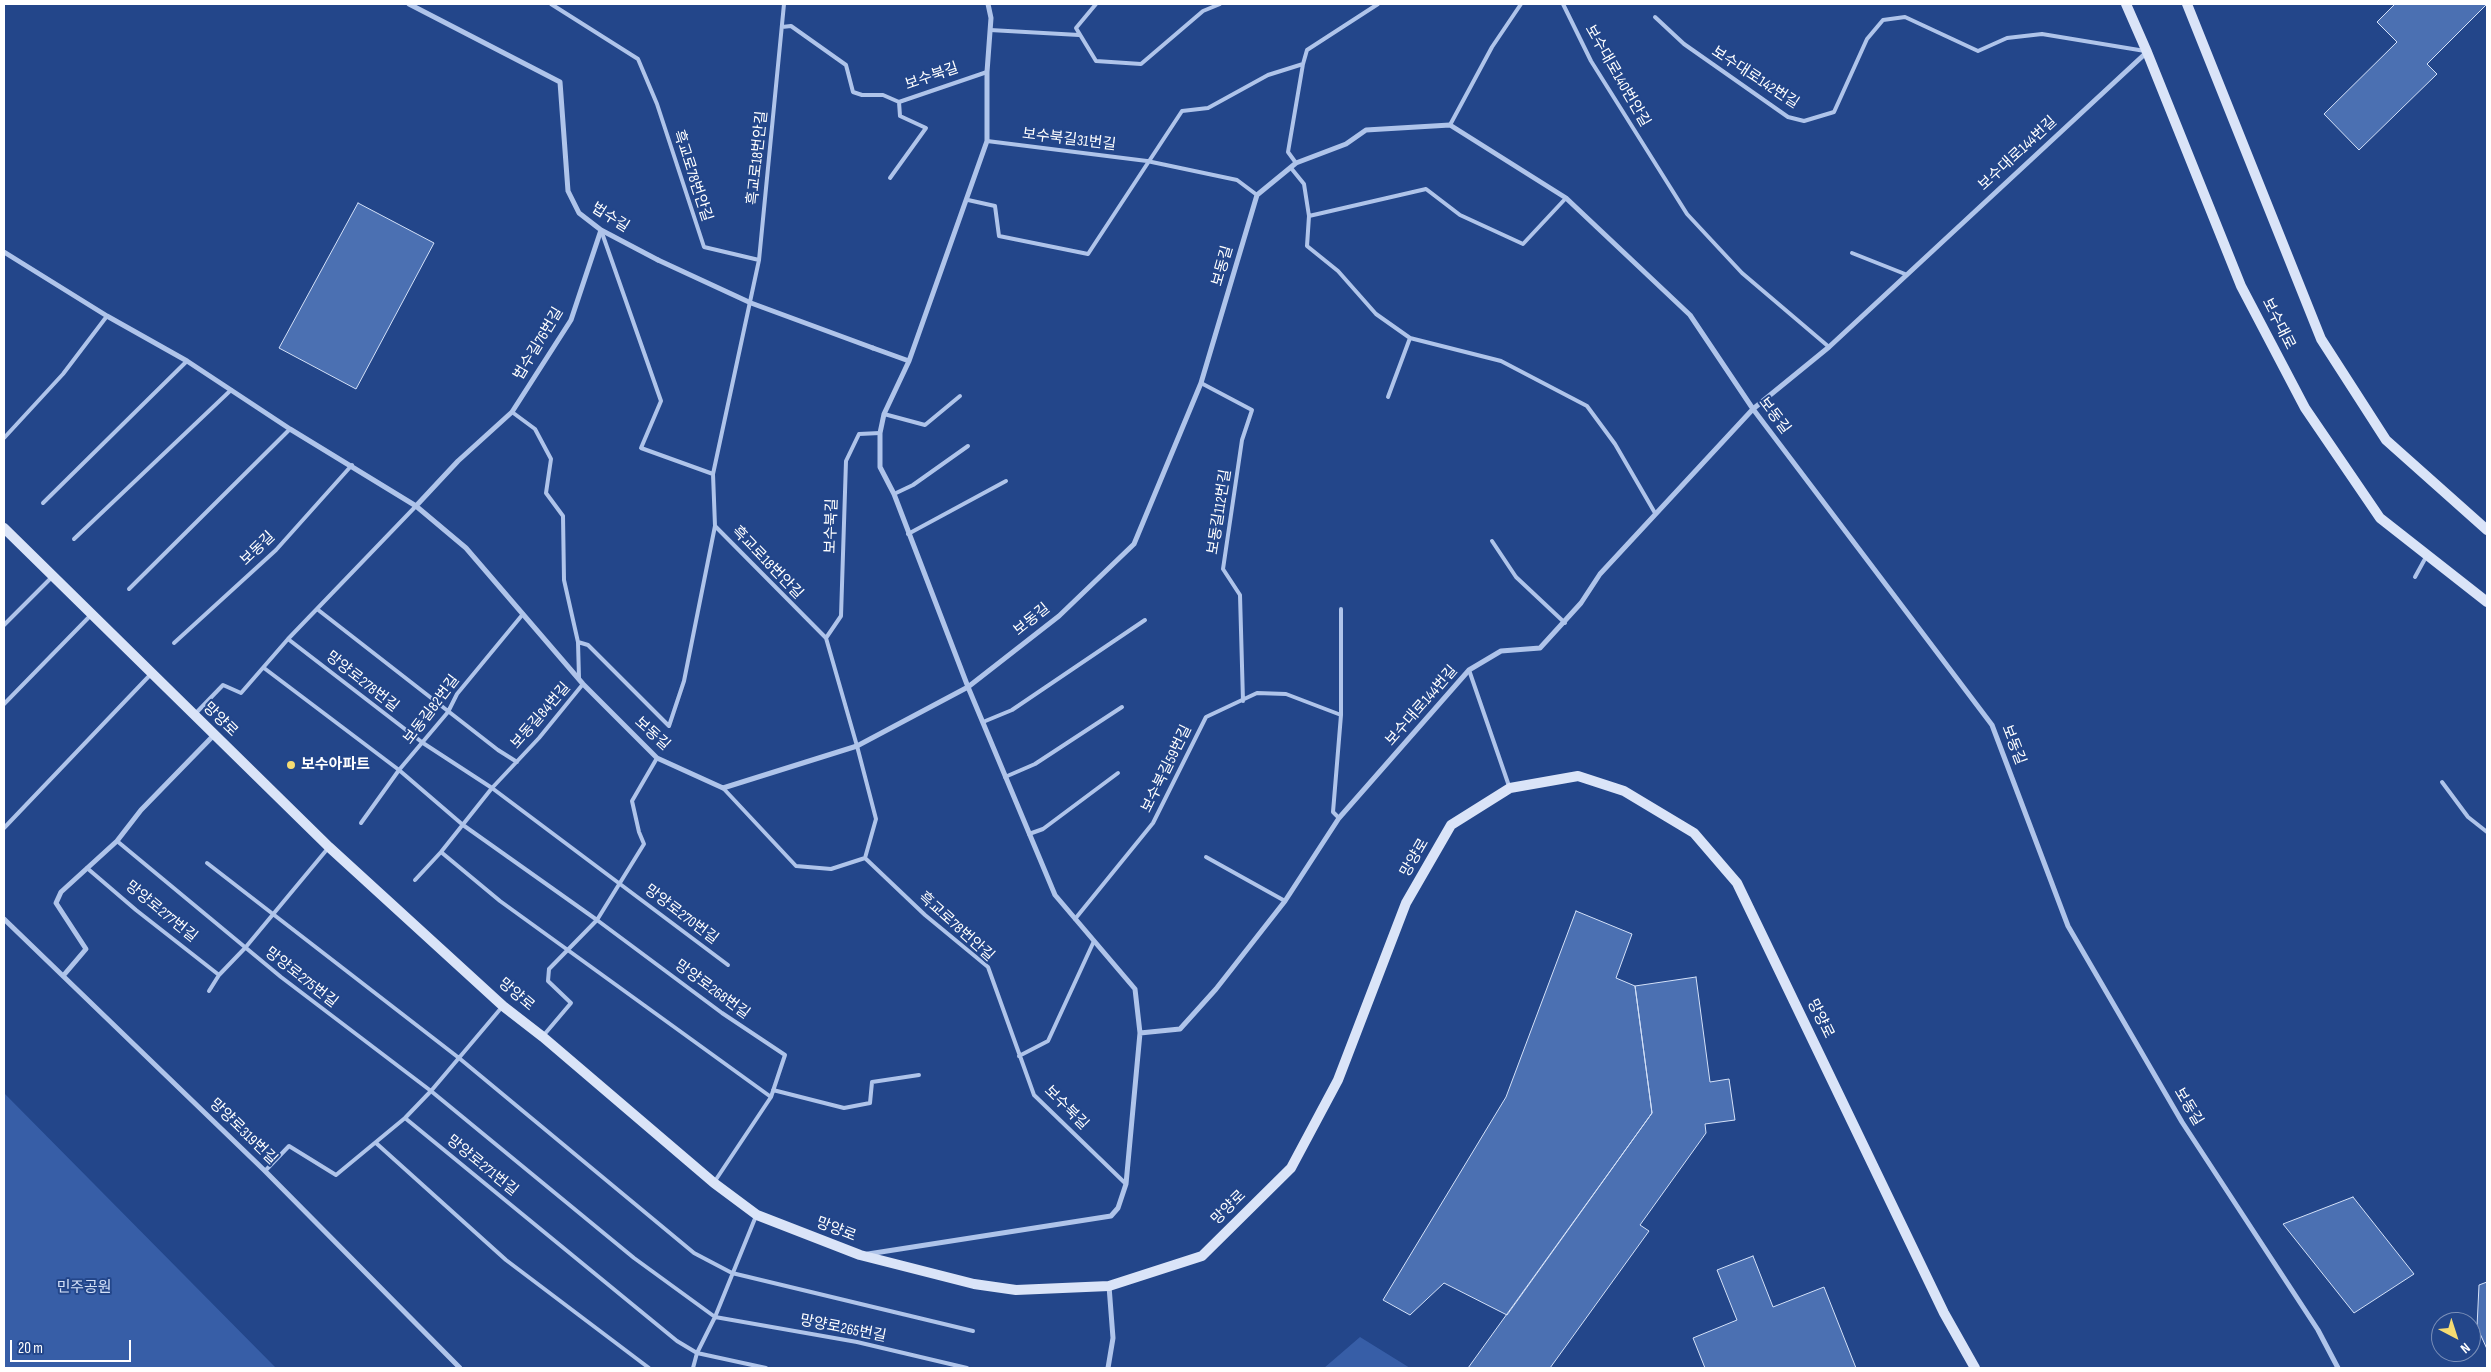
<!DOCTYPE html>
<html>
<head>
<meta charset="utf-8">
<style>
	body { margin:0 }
	#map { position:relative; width:2491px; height:1372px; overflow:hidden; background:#23468a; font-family:"Sofia Sans Condensed",sans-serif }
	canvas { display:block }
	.frame { position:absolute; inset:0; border:5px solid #fff; pointer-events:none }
	.north { position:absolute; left:2431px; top:1312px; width:50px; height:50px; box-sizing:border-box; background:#23468a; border:1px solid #7b90b9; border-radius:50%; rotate:140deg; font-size:14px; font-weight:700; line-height:20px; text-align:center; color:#fff }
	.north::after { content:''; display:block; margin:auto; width:18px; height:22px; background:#f6dc72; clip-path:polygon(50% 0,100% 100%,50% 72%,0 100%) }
	.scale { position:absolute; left:10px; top:1340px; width:121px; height:22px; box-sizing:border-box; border:2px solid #fff; border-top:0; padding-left:6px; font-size:15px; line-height:18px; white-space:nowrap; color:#fff; -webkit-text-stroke:4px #23468a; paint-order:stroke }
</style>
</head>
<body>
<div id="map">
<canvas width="2491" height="1372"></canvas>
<div class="frame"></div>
<div class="north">N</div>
<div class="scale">20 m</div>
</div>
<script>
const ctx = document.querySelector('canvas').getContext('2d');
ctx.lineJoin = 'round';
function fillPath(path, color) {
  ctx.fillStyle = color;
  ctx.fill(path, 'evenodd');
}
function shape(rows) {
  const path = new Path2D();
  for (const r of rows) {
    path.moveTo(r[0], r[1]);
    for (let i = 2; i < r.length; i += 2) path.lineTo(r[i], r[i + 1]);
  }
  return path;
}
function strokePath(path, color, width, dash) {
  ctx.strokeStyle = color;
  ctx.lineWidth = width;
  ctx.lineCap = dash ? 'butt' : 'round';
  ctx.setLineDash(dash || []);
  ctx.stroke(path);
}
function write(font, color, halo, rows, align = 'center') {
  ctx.font = font + ' "Sofia Sans Condensed","Noto Sans KR",sans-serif';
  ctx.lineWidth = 4;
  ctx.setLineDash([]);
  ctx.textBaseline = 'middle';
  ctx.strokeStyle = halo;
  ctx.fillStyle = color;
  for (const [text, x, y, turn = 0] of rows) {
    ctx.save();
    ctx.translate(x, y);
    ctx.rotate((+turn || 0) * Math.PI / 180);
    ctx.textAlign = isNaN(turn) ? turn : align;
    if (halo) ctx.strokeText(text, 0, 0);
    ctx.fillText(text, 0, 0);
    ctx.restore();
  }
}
const green = shape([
	[4,1093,276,1368,4,1368],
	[1360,1337,1410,1368,1324,1368]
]);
const building = shape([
	[2395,4,2487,4,2427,64,2437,74,2359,150,2324,114,2397,42,2377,22,2395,4],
	[358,203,434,243,356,389,279,348,358,203],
	[1576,911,1632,934,1616,978,1635,986,1652,1113,1507,1315,1444,1283,1410,1315,1383,1300,1506,1097,1576,911],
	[1696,977,1710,1082,1729,1079,1735,1120,1705,1124,1706,1133,1640,1225,1649,1231,1550,1368,1468,1368,1652,1113,1635,986,1696,977],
	[2353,1197,2414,1274,2354,1313,2283,1224,2353,1197],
	[1753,1256,1773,1307,1824,1287,1856,1368,1705,1368,1693,1338,1737,1320,1717,1270,1753,1256],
	[2487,1282,2487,1349,2477,1327,2479,1285,2487,1282]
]);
const lane = shape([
	[551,4,638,59,657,104,704,247,759,260],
	[1096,4,1076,28,1096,61,1141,64,1203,11,1220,4],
	[1563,4,1591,61,1687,214,1742,273,1829,347],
	[1655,17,1684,44,1788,117,1804,121,1834,112,1867,39,1883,20,1905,17,1978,51,2007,38,2042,34,2145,51],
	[782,27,791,26,846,65,853,92,862,95,883,95,899,102],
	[990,30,1079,35],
	[1450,125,1492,47,1521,4],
	[987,141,1147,161,1237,180,1257,195],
	[1296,163,1288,152,1303,64,1307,50,1378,4],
	[1291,168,1304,184,1309,216,1307,246,1338,271,1376,314,1410,338,1501,361,1587,406,1615,444,1655,513],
	[890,178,926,128,900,116,899,102,987,72],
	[968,200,995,206,999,236,1088,254,1182,111,1208,108,1268,75,1303,64],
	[1309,216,1426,189,1460,215,1523,244,1566,198],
	[601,230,661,401,641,448,713,474],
	[1852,253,1905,274],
	[1201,383,1252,410,1242,440,1223,569,1240,595,1243,701],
	[1388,397,1410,338],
	[512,412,535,429,551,459,546,493,563,516,564,580,578,642,579,678],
	[884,414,925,425,960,396],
	[4,438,63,374,107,316],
	[894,494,913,485,968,446],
	[43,503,187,361],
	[908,534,1006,481],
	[74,539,231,390],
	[1492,541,1516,577,1565,623],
	[2415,577,2426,557],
	[129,589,290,429],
	[317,609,498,750,517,762],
	[4,625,52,577],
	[826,638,841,616,846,461,859,434,880,433],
	[288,639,423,743,492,788,728,965],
	[578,642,588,645,669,726,684,681,715,526],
	[174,643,276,550,352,465],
	[264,668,399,770,463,825,597,920,722,1013,785,1055,771,1097,715,1181],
	[1469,670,1509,786],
	[4,704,91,615],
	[195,714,223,685,241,693,288,639,416,506],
	[983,722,1012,710,1145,620],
	[1005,777,1035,764,1122,707],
	[2442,782,2468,817,2487,832],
	[723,788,796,866,831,869,865,858,876,819,857,746,826,638,715,526,713,474,759,260,784,4],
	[1339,818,1333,812,1341,715,1341,609],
	[361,823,399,770,448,712,457,694,523,614],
	[4,828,151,674],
	[1029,834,1043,829,1118,773],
	[117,841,281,977,431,1091,634,1258,715,1317,857,1342,967,1368],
	[441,852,500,901,771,1097],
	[1206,857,1285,901],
	[865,858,925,915,988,967,1034,1095,1126,1184],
	[207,863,459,1058,694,1253,732,1273,973,1331],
	[87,868,136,910,219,975],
	[415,880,441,852,492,788,539,738,583,684],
	[1075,919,1153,823,1206,717,1257,693,1286,694,1341,715],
	[209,991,219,975,245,948,329,847],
	[543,1036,571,1003,548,981,549,969,597,920,644,844,639,832,632,801,657,758],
	[1019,1056,1048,1041,1094,941],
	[773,1090,844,1108,870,1103,872,1082,919,1075],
	[405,1118,677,1341,697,1353,766,1368],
	[376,1143,506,1260,649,1368],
	[265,1171,289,1146,336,1175,405,1118,431,1091,502,1007],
	[693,1368,697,1353,715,1317,756,1216]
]);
const street = shape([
	[409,4,560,82,568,191,579,213,601,230,658,260],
	[4,252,107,316,187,361,290,429,416,506,466,548,583,684,657,758,723,788,857,746,968,687,1059,616,1134,544,1201,383,1257,195,1296,163,1346,144,1366,130,1450,125,1566,198,1690,315,1753,409,1992,725,2068,926,2182,1122,2318,1330,2338,1368],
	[873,348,909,361],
	[416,506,458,461,512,412,571,320,601,230],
	[4,919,265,1171,460,1368],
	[63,976,86,949,56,903,61,892,117,841,141,810,214,735],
	[1140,1033,1180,1029,1216,989,1285,901,1339,818,1469,670,1501,651,1540,648,1581,603,1600,574,1753,409,1829,347,2147,52],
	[868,1254,1111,1216,1118,1208,1126,1184,1140,1033,1135,989,1055,895,968,687,894,494,880,467,880,433,884,414,909,361,987,141,987,72,991,18,988,4],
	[1108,1368,1113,1338,1109,1286]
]);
const secondary = shape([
	[2126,4,2147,52,2241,286,2305,408,2380,518,2487,602],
	[2187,4,2321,339,2386,440,2487,530],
	[4,528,329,847,503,1006,543,1037,714,1183,757,1215,860,1255,974,1284,1016,1290,1109,1286,1202,1256,1291,1168,1338,1080,1406,903,1451,825,1510,788,1578,776,1624,791,1694,833,1737,883,1944,1313,1975,1368]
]);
const streetBridge = shape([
	[658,260,751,303,873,348]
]);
const markers = [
	[291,765,5,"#f6dc72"]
];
const streetNames = [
	["보수대로140번안길",1617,76,60],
	["보수북길",932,77,-19],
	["보수대로142번길",1755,78,33],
	["보수북길31번길",1069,140,7],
	["보수대로144번길",2018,154,-43],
	["흑교로18번안길",758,158,-84],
	["흑교로78번안길",692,176,72],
	["법수길",610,218,32],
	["보동길",1223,266,-74],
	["보수대로",2278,324,63],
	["법수길76번길",539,344,-59],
	["보동길",1774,416,53],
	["보동길112번길",1220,512,-81],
	["보수북길",832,526,-88],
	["보동길",258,549,-44],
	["흑교로18번안길",767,563,46],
	["보동길",1032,620,-39],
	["망양로278번길",362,682,38],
	["보수대로144번길",1422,706,-49],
	["보동길82번길",432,710,-53],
	["보동길84번길",541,716,-49],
	["망양로",220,720,44],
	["보동길",652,734,42],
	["보동길",2013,745,69],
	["보수북길59번길",1167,769,-64],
	["망양로",1415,858,-60],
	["망양로277번길",161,912,39],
	["망양로270번길",681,915,37],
	["흑교로78번안길",956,927,42],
	["망양로275번길",301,978,38],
	["망양로268번길",712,990,36],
	["망양로",516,995,40],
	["망양로",1820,1019,64],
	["보동길",2188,1107,59],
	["보수북길",1066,1108,45],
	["망양로319번길",243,1132,44],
	["망양로271번길",482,1166,39],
	["망양로",1229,1208,-45],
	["망양로",836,1230,21],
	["망양로265번길",843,1329,11]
];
const poiNames = [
	["보수아파트",301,765]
];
const parkNames = [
	["민주공원",84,1288]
];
fillPath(green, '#375ea7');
fillPath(building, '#4b70b2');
strokePath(building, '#d4e1f8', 1);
strokePath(lane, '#afc4ea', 4);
strokePath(street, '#afc4ea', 5);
strokePath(secondary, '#dae4f8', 10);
strokePath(streetBridge, '#afc4ea', 5);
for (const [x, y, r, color] of markers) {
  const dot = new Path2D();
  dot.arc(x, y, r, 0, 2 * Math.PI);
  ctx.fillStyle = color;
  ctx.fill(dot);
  strokePath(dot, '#23468a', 2);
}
write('15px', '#fff', '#23468a', streetNames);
write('bold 15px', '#fff', '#23468a', poiNames, 'left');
write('15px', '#d4e1f8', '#23468a', parkNames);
</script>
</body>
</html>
